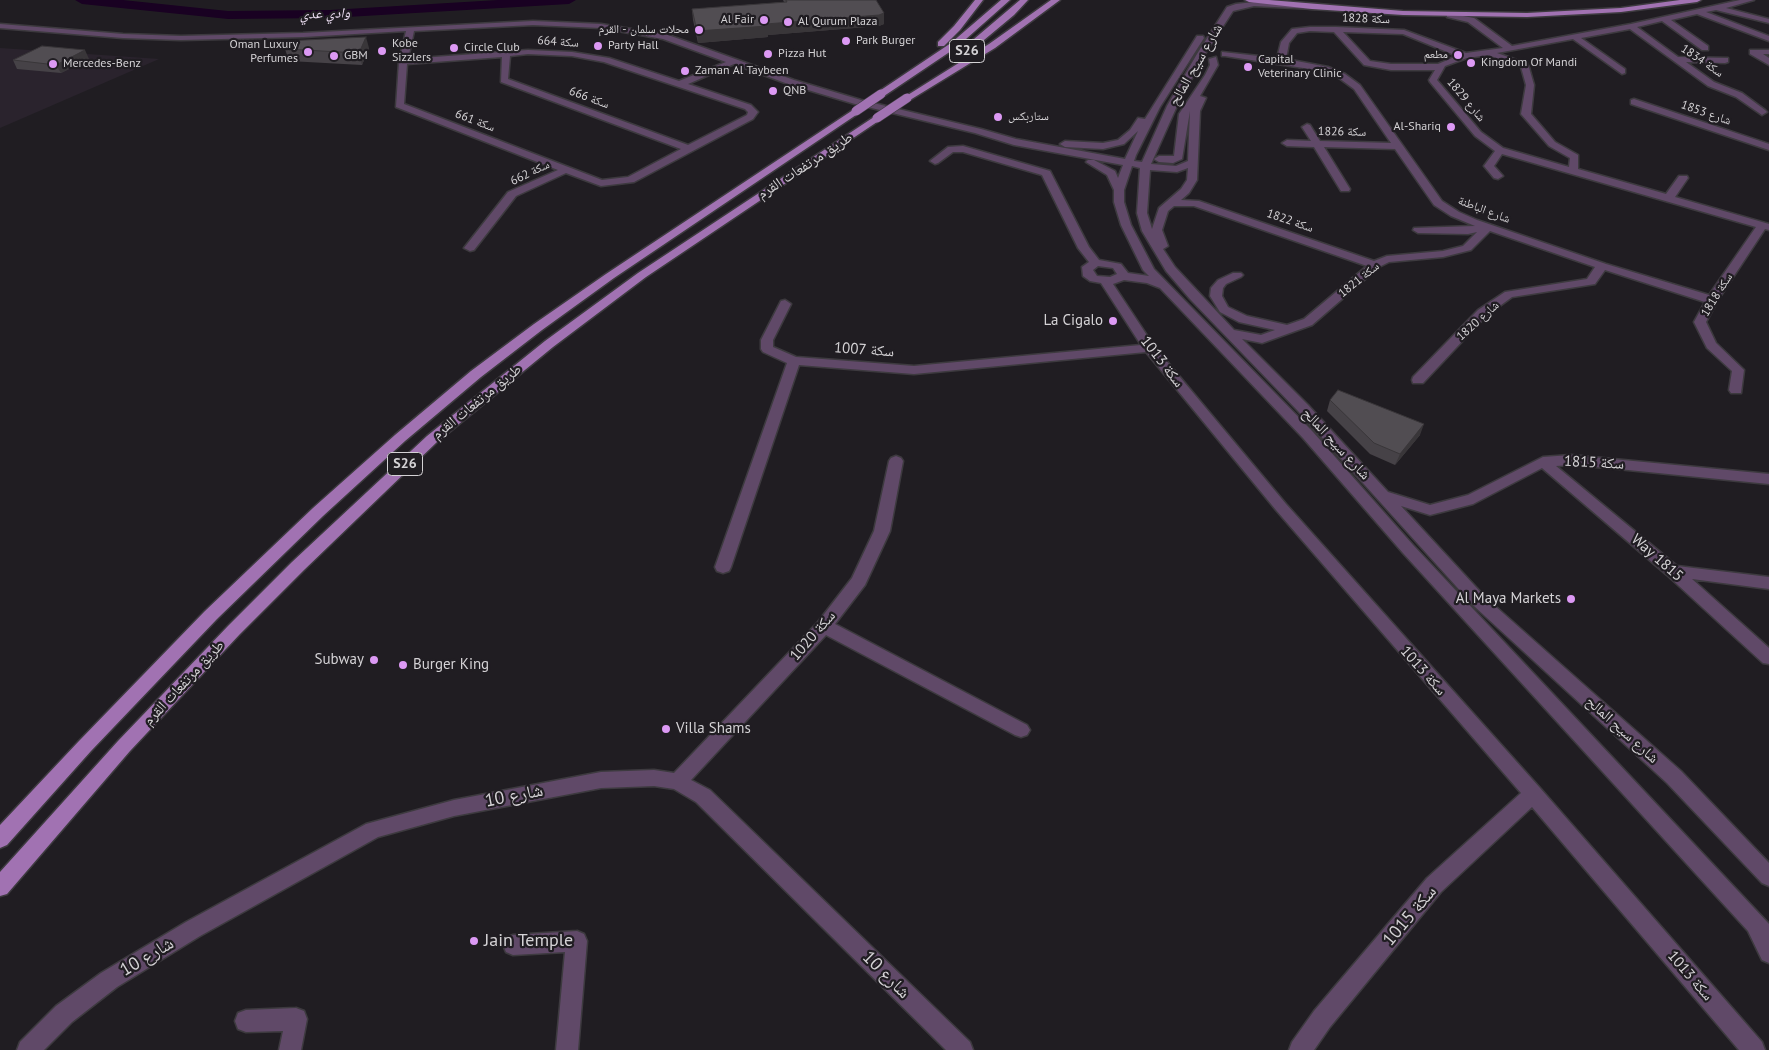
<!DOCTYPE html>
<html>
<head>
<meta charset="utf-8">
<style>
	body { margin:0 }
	canvas { display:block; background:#201d22 }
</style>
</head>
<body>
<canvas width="1769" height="1050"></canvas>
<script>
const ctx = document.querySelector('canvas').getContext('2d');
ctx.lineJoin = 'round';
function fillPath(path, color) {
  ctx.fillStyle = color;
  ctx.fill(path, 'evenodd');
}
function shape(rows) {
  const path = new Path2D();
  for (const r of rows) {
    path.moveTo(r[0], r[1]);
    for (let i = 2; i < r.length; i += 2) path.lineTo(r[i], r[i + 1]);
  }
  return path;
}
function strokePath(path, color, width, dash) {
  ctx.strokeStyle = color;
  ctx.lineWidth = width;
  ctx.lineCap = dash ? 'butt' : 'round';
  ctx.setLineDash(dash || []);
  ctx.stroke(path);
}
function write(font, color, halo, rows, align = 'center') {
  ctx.font = font + ' "PT Sans","Noto Naskh Arabic",sans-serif';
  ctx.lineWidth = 4.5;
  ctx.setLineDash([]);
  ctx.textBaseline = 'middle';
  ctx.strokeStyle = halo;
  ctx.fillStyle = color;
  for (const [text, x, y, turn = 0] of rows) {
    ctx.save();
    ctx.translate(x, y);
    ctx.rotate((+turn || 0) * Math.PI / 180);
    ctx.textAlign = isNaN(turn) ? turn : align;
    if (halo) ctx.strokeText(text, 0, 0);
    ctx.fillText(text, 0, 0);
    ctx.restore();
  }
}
const built = shape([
	[0,48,159,59,0,128]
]);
const river = shape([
	[75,0,123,0,228,11,330,10,498,0,576,0,569,4,330,18,228,19,82,4,75,0]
]);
const minor = shape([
	[1740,0,1754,0,1726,8,1769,19,1769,23,1716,10,1706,12,1769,36,1769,41,1697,14,1671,20,1708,46,1708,50,1702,50,1662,21,1637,27,1678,57,1728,58,1728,62,1725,63,1686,62,1714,82,1742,93,1765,110,1767,112,1762,115,1736,97,1708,86,1630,29,1581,38,1625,69,1625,73,1622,74,1573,39,1497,53,1528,64,1534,85,1531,114,1555,142,1578,155,1578,169,1666,194,1679,176,1687,176,1688,178,1675,197,1769,224,1769,230,1765,229,1718,300,1706,322,1716,343,1744,370,1741,393,1731,393,1729,390,1732,371,1707,348,1694,322,1705,302,1605,270,1595,284,1512,297,1486,316,1423,383,1413,383,1412,380,1413,377,1478,310,1505,292,1587,279,1595,267,1490,231,1471,250,1443,257,1389,262,1379,267,1312,325,1262,343,1242,339,1308,405,1388,492,1430,505,1468,495,1543,457,1571,455,1769,474,1769,484,1608,468,1571,465,1556,466,1677,566,1769,577,1769,589,1692,579,1769,648,1769,664,1763,663,1667,575,1542,468,1473,504,1430,515,1401,506,1486,598,1681,771,1769,863,1769,886,1762,883,1667,783,1474,606,1298,411,1190,299,1166,271,1142,231,1137,213,1140,168,1132,166,1124,190,1124,202,1131,225,1154,269,1313,432,1413,545,1769,924,1769,963,1762,960,1748,931,1403,553,1303,438,1160,288,1147,283,1124,280,1113,284,1154,346,1286,504,1540,788,1762,1042,1765,1050,1739,1050,1532,807,1441,892,1330,1027,1314,1050,1289,1050,1292,1042,1314,1011,1427,878,1521,793,1276,510,1146,352,914,374,799,365,731,567,729,571,723,573,717,571,715,567,787,363,763,352,761,349,761,340,781,301,785,300,791,304,773,340,773,347,796,357,914,366,1141,345,1101,283,1090,281,1083,276,1082,267,1089,262,1078,248,1042,175,963,152,953,152,938,163,935,164,930,161,948,147,963,146,1050,171,1089,247,1099,260,1121,264,1128,273,1149,276,1143,270,1121,225,1114,202,1114,190,1107,175,1086,162,1088,160,1094,160,1115,171,1118,178,1123,165,1014,145,975,133,855,104,788,84,734,64,688,84,751,105,758,112,753,119,634,182,601,186,566,173,516,196,474,250,470,251,464,248,508,192,558,170,396,107,399,62,406,31,303,37,181,40,123,38,0,28,0,24,123,34,181,36,303,33,533,21,601,24,668,35,794,80,861,100,981,129,1016,139,1125,159,1138,131,1124,144,1103,149,1065,147,1060,144,1065,141,1103,143,1118,140,1130,130,1138,118,1145,119,1197,36,1203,36,1204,38,1160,107,1136,155,1134,161,1142,162,1167,106,1197,54,1227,7,1236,4,1254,2,1312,5,1316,7,1315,9,1254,6,1233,11,1205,54,1177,106,1151,164,1176,166,1188,161,1190,111,1182,159,1173,163,1159,162,1154,159,1159,156,1174,156,1179,114,1205,75,1210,65,1209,59,1216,57,1218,65,1200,96,1206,98,1200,111,1197,180,1189,193,1181,200,1199,201,1374,261,1387,256,1443,251,1463,246,1477,232,1468,234,1418,233,1413,230,1414,228,1475,226,1451,216,1434,205,1395,149,1324,147,1350,189,1349,191,1341,191,1314,147,1287,146,1282,143,1287,140,1311,141,1302,127,1307,124,1310,125,1320,141,1391,143,1354,89,1339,78,1323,71,1225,56,1222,56,1222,52,1277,58,1281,42,1292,29,1310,27,1336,27,1404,30,1466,53,1503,48,1468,22,1447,17,1447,13,1474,18,1512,46,1631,24,1740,0],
	[533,25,601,28,663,39,726,62,679,81,609,58,572,52,528,50,408,59,414,31,533,25],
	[1310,31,1334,32,1364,65,1391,70,1435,70,1429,80,1430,82,1475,136,1495,151,1484,166,1494,178,1498,179,1503,176,1494,166,1502,154,1756,227,1709,295,1606,264,1477,220,1459,212,1442,201,1360,85,1345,74,1328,67,1286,59,1289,43,1297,33,1310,31],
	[1343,32,1403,34,1457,56,1438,64,1391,64,1370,61,1343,32],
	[528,54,572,56,604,62,745,109,748,112,747,115,688,145,508,79,510,56,528,54],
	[1488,55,1521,67,1526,85,1521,114,1549,146,1570,158,1569,167,1503,148,1481,132,1437,80,1445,66,1467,58,1488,55],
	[502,57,501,82,681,149,628,177,602,180,404,104,407,64,502,57],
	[1188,168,1187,180,1181,189,1159,208,1152,229,1147,213,1150,170,1177,172,1188,168],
	[1174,206,1194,206,1367,266,1304,319,1287,325,1247,316,1228,307,1222,296,1223,288,1226,284,1241,277,1243,275,1241,273,1233,273,1218,280,1211,288,1210,296,1220,312,1239,322,1275,330,1261,335,1234,330,1175,267,1163,249,1168,246,1162,230,1168,211,1174,206],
	[1098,266,1113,268,1117,274,1110,277,1097,276,1093,270,1098,266],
	[1750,50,1769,50,1769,54,1763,54,1769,58,1769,65,1750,54,1750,50],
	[1634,99,1769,144,1769,150,1631,104,1631,100,1634,99],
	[896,456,901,458,903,461,890,531,865,585,835,624,1027,725,1030,730,1027,735,1021,737,1015,735,826,635,691,780,710,790,970,1042,973,1050,946,1050,696,802,674,789,654,786,601,788,454,816,378,837,200,936,117,987,72,1022,44,1050,17,1050,20,1042,56,1006,101,973,186,922,366,824,454,800,601,772,654,770,674,773,818,622,852,578,874,531,889,461,891,458,896,456],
	[577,931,584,934,587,941,578,1050,556,1050,565,952,513,955,506,952,503,945,506,938,513,935,577,931],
	[296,1008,304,1011,307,1019,301,1050,279,1050,283,1031,246,1032,238,1029,235,1021,238,1013,246,1010,296,1008]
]);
const major = shape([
	[975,0,983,0,960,30,944,46,938,46,938,42,954,26,975,0],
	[1001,0,1010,0,957,47,884,96,878,96,878,92,951,43,1001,0],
	[1020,0,1028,0,1014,15,960,60,954,60,954,56,1020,0],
	[1051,0,1060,0,995,48,910,100,907,101,903,98,989,44,1051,0],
	[1245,0,1269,0,1403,11,1527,13,1621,8,1680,0,1701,0,1697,2,1621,12,1527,17,1403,15,1312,9,1249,2,1245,0],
	[856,108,859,109,859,113,614,278,542,330,481,377,405,441,323,516,217,619,91,751,7,845,0,848,0,825,79,741,205,611,313,508,395,435,471,371,534,324,606,274,856,108],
	[877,115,880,116,880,120,646,277,553,347,437,442,304,570,240,634,130,751,7,894,0,896,0,872,118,741,228,626,292,562,427,436,545,341,638,273,877,115]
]);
const majorBridge = shape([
	[856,111,881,94],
	[877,118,907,98]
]);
const wall = shape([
	[783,0,876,0,884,24,879,26,768,35,768,37,698,43,693,20,692,9,784,2],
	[369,48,362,65,289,61,285,49],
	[89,59,61,73,17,69,13,60],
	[1330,400,1420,435,1395,465,1370,454,1327,411]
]);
const shadedWall = shape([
	[884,13,884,24,879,26,768,35,768,37,698,43,697,31,766,24],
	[366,37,369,48,362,65,359,53],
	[85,50,89,59,61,73,56,65],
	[1424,424,1420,435,1395,465,1400,454]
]);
const building = shape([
	[786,0,876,0,884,13,879,15,766,24,767,26,697,31,692,9,787,2,786,0],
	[366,37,359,53,285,49,285,41,366,37],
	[42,46,85,50,56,65,13,60,42,46],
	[1338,390,1424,424,1400,454,1374,443,1330,400,1338,390]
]);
const markers = [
	[764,20,5,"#dc99f4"],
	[788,22,5,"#dc99f4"],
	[699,30,5,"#dc99f4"],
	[846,41,5,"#dc99f4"],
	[598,46,5,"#dc99f4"],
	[454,48,5,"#dc99f4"],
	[382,51,5,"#dc99f4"],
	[308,52,5,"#dc99f4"],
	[768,54,5,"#dc99f4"],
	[1458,55,5,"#dc99f4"],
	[334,56,5,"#dc99f4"],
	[1471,63,5,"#dc99f4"],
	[53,64,5,"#dc99f4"],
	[1248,67,5,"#dc99f4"],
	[685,71,5,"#dc99f4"],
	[773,91,5,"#dc99f4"],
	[998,117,5,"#dc99f4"],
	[1451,127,5,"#dc99f4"],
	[1113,321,5,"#dc99f4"],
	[1571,599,5,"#dc99f4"],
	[374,660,5,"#dc99f4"],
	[403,665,5,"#dc99f4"],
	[666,729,5,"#dc99f4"],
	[474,941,5,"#dc99f4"]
];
const farStreetnames = [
	["سكة 1828",1366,19,2],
	["سكة 664",558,42,4],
	["سكة 1834",1702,61,34],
	["سكة 666",589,98,20],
	["1829 شارع",1466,100,50],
	["شارع 1853",1706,113,19],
	["سكة 661",475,121,21],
	["سكة 1826",1342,132,1],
	["سكة 662",530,173,-26],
	["شارع الباطنة",1484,210,21],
	["سكة 1822",1290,221,19],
	["سكة 1821",1359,280,-39],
	["سكة 1818",1717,295,-58],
	["1820 شارع",1478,321,-42]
];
const farPoinames = [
	["Al Fair",754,20,"right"],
	["Al Qurum Plaza",798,22],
	["محلات سلمان - القرم",689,30,"right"],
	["Park Burger",856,41],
	["Kobe",392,44],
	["Sizzlers",392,58],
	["Oman Luxury",298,45,"right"],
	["Perfumes",298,59,"right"],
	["Party Hall",608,46],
	["Circle Club",464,48],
	["Pizza Hut",778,54],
	["مطعم",1448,55,"right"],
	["GBM",344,56],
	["Capital",1258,60],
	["Veterinary Clinic",1258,74],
	["Kingdom Of Mandi",1481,63],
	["Mercedes-Benz",63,64],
	["Zaman Al Taybeen",695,71],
	["QNB",783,91],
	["ستاربكس",1008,117],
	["Al-Shariq",1441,127,"right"]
];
const farWaternames = [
	["وادي عدي",325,14,-2]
];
const shields = [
	[967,51,35],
	[405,464,35]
];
const shieldNames = [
	["S26",967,51],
	["S26",405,464]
];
const streetNames = [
	["شارع سيح المالح",1196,65,-60],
	["طريق مرتفعات القرم",805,166,-33],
	["سكة 1007",864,350,4],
	["سكة 1013",1162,362,52],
	["طريق مرتفعات القرم",477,402,-39],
	["شارع سيح المالح",1336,444,47],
	["سكة 1815",1594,463,3],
	["Way 1815",1657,558,41],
	["سكة 1020",813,636,-49],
	["سكة 1013",1423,671,48],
	["طريق مرتفعات القرم",184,683,-47],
	["شارع سيح المالح",1622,730,42],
	["سكة 1013",1690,976,49]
];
const poiNames = [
	["La Cigalo",1103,321],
	["Al Maya Markets",1561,599],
	["Subway",364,660],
	["Burger King",413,665,"left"],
	["Villa Shams",676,729,"left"]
];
const nearStreetnames = [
	["شارع 10",514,796,-11],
	["سكة 1015",1410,916,-50],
	["شارع 10",147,957,-31],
	["شارع 10",886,975,45]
];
const nearPoinames = [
	["Jain Temple",484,941]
];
fillPath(built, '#2a232d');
fillPath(river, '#190122');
strokePath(minor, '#3d3a3f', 3);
strokePath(major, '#3d3a3f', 3);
fillPath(minor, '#604968');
fillPath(major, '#a172b2');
strokePath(majorBridge, '#3d3a3f', 10, []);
strokePath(majorBridge, '#a172b2', 9);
fillPath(wall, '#464247');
fillPath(shadedWall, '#393639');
fillPath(building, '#514d52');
strokePath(building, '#393639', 1);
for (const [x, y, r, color] of markers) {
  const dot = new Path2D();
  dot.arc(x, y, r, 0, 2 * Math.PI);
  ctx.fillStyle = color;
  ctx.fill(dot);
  strokePath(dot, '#201d22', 2);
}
write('12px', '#d4d2d5', '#201d22', farStreetnames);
write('12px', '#d4d2d5', '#201d22', farPoinames, 'left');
write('italic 14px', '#ecdef2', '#201d22', farWaternames);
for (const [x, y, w] of shields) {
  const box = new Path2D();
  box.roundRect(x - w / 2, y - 11.5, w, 23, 4);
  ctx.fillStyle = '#201d22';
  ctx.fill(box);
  strokePath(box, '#d4d2d5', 1);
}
write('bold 14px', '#d4d2d5', null, shieldNames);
write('15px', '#d4d2d5', '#201d22', streetNames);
write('15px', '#d4d2d5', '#201d22', poiNames, 'right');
write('18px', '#d4d2d5', '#201d22', nearStreetnames);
write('18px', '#d4d2d5', '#201d22', nearPoinames, 'left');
</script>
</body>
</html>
